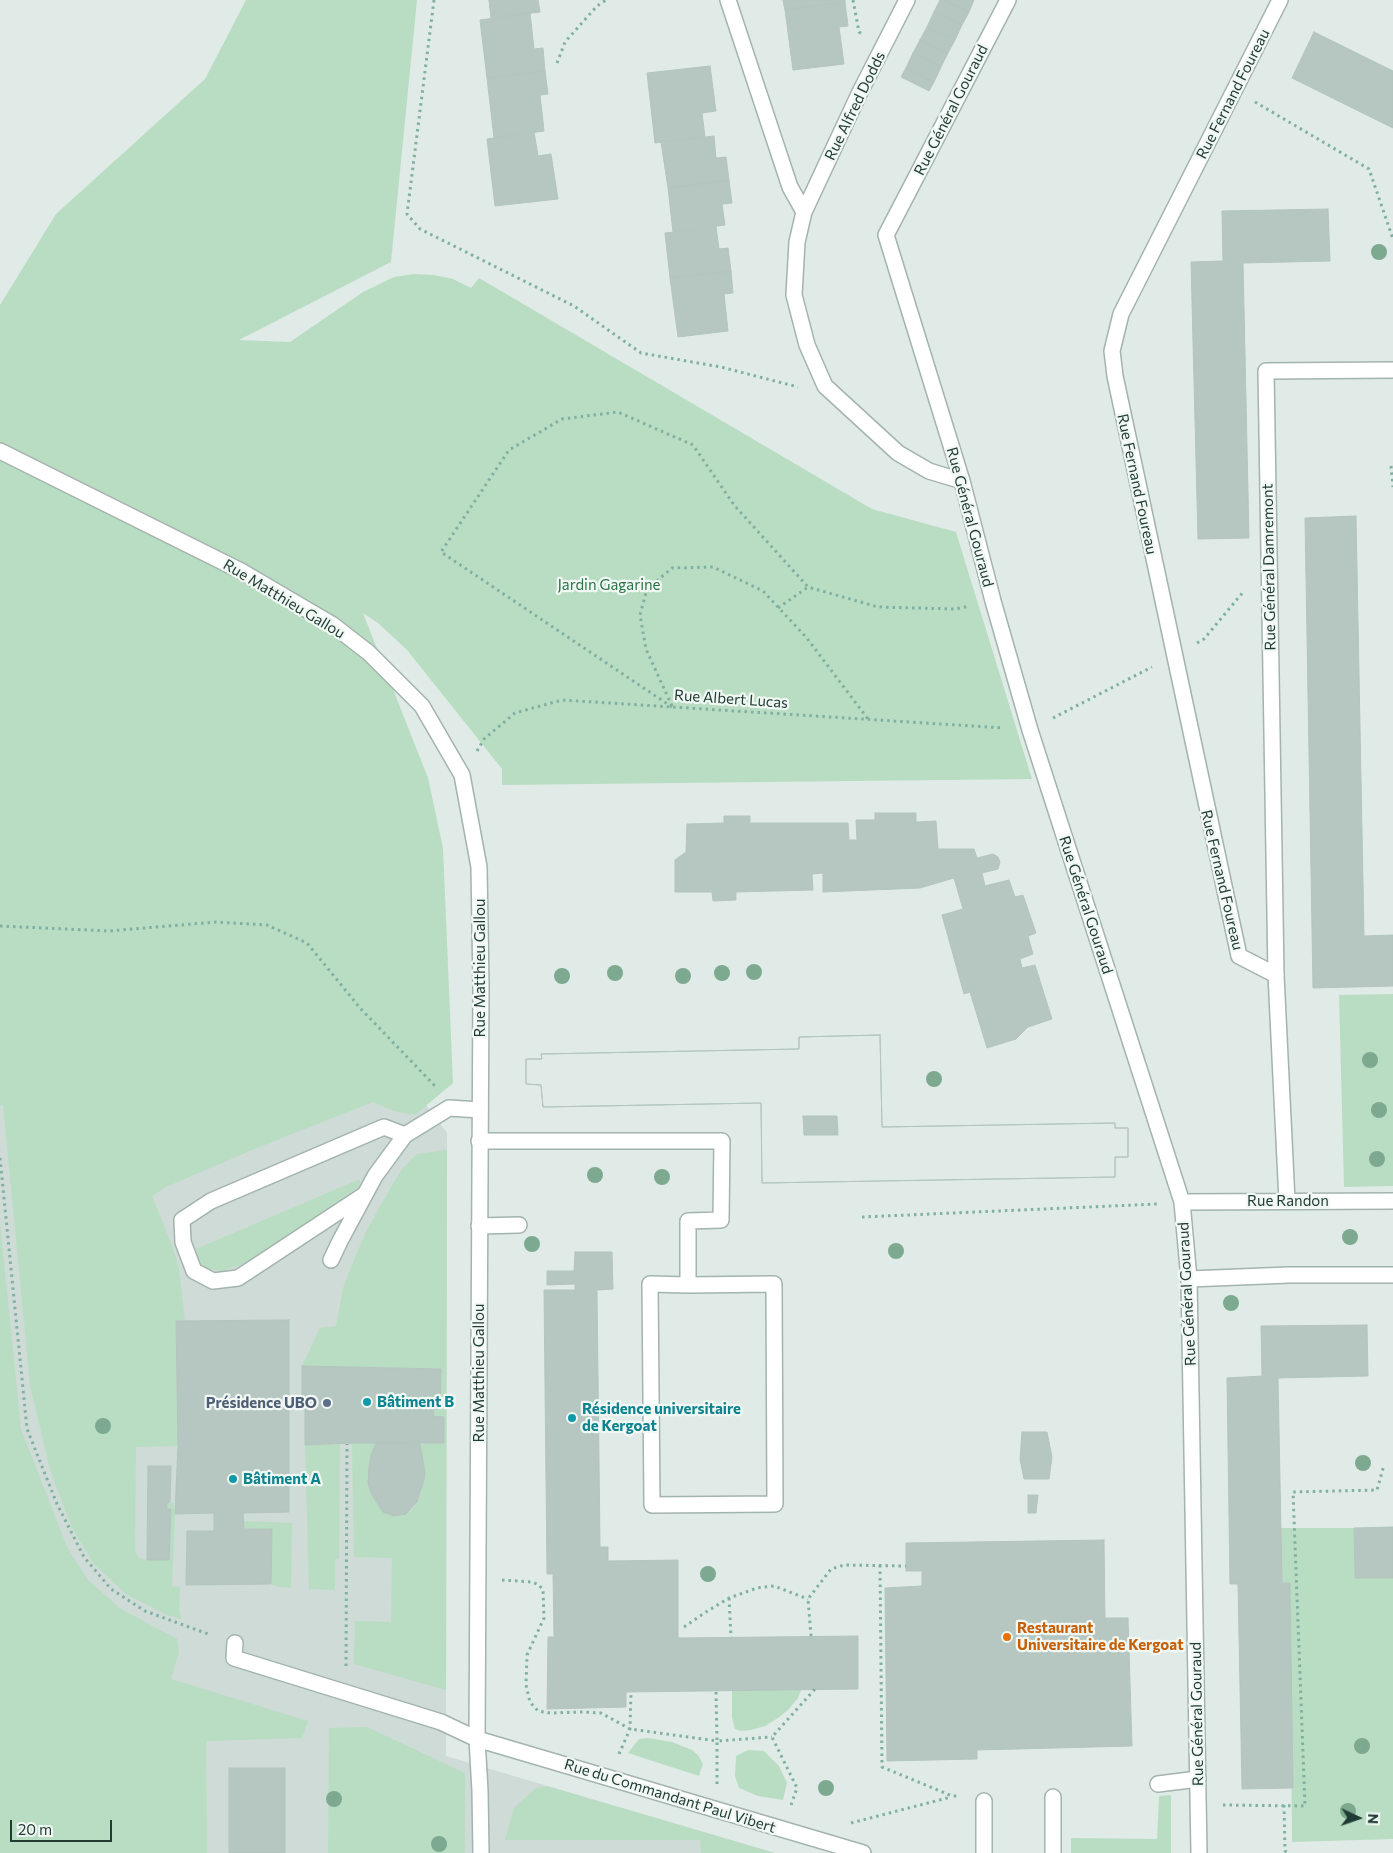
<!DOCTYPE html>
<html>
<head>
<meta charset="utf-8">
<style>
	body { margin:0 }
	#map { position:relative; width:1393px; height:1853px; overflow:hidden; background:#e0ebe7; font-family:Commissioner,sans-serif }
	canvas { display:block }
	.north { position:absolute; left:1333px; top:1793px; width:50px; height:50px; -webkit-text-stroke:4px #f1f8f4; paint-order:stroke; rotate:93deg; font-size:14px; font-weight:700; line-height:20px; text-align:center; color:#213c35 }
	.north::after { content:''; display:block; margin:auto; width:18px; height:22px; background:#213c35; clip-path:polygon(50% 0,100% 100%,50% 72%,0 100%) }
	.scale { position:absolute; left:10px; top:1820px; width:102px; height:22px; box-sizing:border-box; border:2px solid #213c35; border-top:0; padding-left:6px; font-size:15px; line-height:18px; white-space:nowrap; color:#213c35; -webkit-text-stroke:4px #f1f8f4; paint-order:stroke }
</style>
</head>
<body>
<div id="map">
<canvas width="1393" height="1853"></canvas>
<div class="north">N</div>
<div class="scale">20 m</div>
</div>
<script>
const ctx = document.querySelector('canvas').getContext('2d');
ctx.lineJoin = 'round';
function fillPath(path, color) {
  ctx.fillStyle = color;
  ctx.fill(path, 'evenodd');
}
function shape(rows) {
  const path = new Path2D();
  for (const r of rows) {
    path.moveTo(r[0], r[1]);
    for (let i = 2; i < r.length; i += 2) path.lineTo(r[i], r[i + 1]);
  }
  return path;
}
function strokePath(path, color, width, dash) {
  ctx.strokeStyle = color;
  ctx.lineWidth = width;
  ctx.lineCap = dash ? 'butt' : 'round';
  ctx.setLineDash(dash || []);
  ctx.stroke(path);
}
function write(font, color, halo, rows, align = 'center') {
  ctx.font = font + ' Commissioner,sans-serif';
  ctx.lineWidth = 4.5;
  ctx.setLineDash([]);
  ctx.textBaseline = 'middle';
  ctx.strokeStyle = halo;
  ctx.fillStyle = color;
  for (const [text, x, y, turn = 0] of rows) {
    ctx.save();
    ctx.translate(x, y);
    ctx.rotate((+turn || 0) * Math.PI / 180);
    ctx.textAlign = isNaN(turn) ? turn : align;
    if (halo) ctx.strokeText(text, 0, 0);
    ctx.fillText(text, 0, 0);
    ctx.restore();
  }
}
const built = shape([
	[453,1083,426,1105,447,1133,446,1756,775,1853,0,1853,0,1106,42,1088]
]);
const green = shape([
	[246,0,417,0,391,262,239,340,290,342,363,292,394,277,414,274,434,275,453,279,471,288,479,278,872,509,956,532,1032,779,502,785,502,769,407,650,378,623,363,613,428,778,443,848,453,1083,415,1115,394,1111,373,1102,257,1148,166,1187,152,1196,173,1248,179,1269,185,1321,176,1321,178,1446,136,1447,135,1552,139,1558,147,1560,169,1560,171,1509,167,1509,167,1503,173,1502,175,1514,172,1586,180,1587,179,1612,182,1619,167,1615,126,1594,94,1564,72,1528,50,1470,30,1385,3,1105,0,1106,0,305,56,214,205,79],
	[1393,994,1393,1186,1344,1187,1339,995],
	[447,1150,446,1690,354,1664,355,1621,391,1622,392,1558,354,1557,352,1443,376,1443,371,1455,368,1484,372,1495,383,1512,394,1516,406,1514,410,1512,415,1506,421,1494,424,1480,425,1472,420,1444,443,1443,433,1416,434,1409,440,1409,441,1369,302,1366,320,1328,336,1326,343,1288,355,1257,367,1230,391,1187,403,1168,417,1154],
	[360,1179,360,1186,274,1246,246,1263,221,1271,205,1268,197,1260,196,1249],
	[0,1222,21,1429,67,1547,88,1580,121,1609,177,1639,179,1652,171,1679,308,1721,302,1738,206,1741,207,1853,0,1853],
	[340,1444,339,1559,335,1559,335,1590,309,1589,305,1445],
	[243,1521,292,1523,291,1588,278,1587,271,1584,272,1530,244,1529],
	[1280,1528,1354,1528,1355,1578,1393,1578,1393,1839,1292,1842,1290,1583,1282,1583],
	[732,1690,801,1690,798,1698,788,1710,778,1718,765,1726,751,1730,741,1731,735,1729,732,1717],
	[367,1727,465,1773,465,1853,328,1853,329,1728],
	[648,1738,672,1742,692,1750,698,1755,703,1764,699,1776,628,1753,639,1739],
	[748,1750,764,1751,779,1766,787,1783,783,1800,758,1796,739,1788,735,1776,736,1756],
	[547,1786,775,1853,701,1853,700,1840,505,1840,514,1808,536,1788],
	[1171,1795,1171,1853,1071,1853,1071,1838,1157,1839,1159,1796]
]);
const building = shape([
	[489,0,538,0,540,12,491,18,489,0],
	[783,0,845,0,845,2,785,10,783,0],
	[940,0,944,0,969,12,962,25,934,12,940,0],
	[944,0,974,0,969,12,944,0],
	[845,2,848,26,839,27,844,64,793,70,785,10,845,2],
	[934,12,962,25,955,40,927,27,934,12],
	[530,13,534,49,543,48,545,71,487,78,480,20,530,13],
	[927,27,955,40,948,53,920,40,927,27],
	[1314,32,1393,71,1393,128,1292,78,1314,32],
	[920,40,948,53,941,67,913,53,920,40],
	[913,53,941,67,934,82,906,68,913,53],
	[710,66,716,111,702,113,705,137,655,143,647,73,710,66],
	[906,68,934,82,929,91,901,77,906,68],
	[545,71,548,94,540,95,544,131,494,138,487,78,545,71],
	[534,132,538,156,551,154,558,199,495,206,487,139,534,132],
	[714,136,716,158,726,157,729,180,668,188,661,142,714,136],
	[729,180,732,203,722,204,725,225,673,232,668,188,729,180],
	[1328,209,1330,261,1243,263,1249,538,1198,539,1191,262,1223,261,1222,211,1328,209],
	[716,227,719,249,728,248,731,271,670,278,665,233,716,227],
	[731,271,733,293,724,294,728,331,678,337,670,278,731,271],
	[1356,516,1364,936,1393,935,1393,986,1313,988,1305,518,1356,516],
	[875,813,916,813,916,822,936,821,938,849,974,849,977,858,993,854,998,857,1000,862,998,869,982,873,985,886,1009,880,1015,897,1023,895,1036,933,1028,936,1033,954,1020,959,1022,968,1035,965,1052,1019,1028,1027,1016,1039,987,1048,970,992,964,994,942,915,963,909,954,878,920,888,823,892,823,873,812,874,813,890,736,892,736,900,713,901,712,892,675,892,675,860,686,852,687,824,724,823,724,816,750,816,750,823,848,823,849,840,857,840,856,820,875,820,875,813],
	[880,1035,882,1127,1115,1123,1115,1128,1128,1128,1128,1157,1115,1157,1115,1177,762,1183,761,1103,543,1107,541,1085,526,1084,526,1059,542,1059,541,1054,799,1049,799,1037,880,1035],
	[803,1116,837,1116,838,1135,804,1135,803,1116],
	[880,1035,882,1127,1115,1123,1115,1128,1128,1128,1128,1157,1115,1157,1115,1177,762,1183,761,1103,543,1107,541,1085,526,1084,526,1059,542,1059,541,1054,799,1049,799,1037,880,1035],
	[575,1252,612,1252,613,1289,597,1290,600,1547,608,1547,608,1561,678,1560,678,1638,858,1636,858,1689,626,1692,626,1707,547,1709,548,1637,554,1637,553,1574,547,1574,544,1290,575,1290,575,1284,547,1285,547,1271,574,1271,575,1252],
	[289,1320,289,1396,294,1396,294,1408,289,1408,289,1512,243,1513,244,1529,272,1529,271,1584,186,1585,187,1531,214,1531,214,1513,175,1514,178,1446,176,1321,289,1320],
	[1367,1325,1368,1376,1278,1378,1282,1583,1290,1583,1293,1788,1242,1789,1238,1584,1230,1584,1227,1378,1262,1376,1261,1326,1367,1325],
	[302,1366,441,1369,440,1409,434,1409,433,1416,444,1417,444,1443,352,1443,305,1445,305,1409,294,1408,294,1396,302,1396,302,1366],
	[1022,1432,1047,1432,1052,1457,1049,1479,1024,1479,1020,1459,1022,1432],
	[376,1443,420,1444,425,1472,424,1480,417,1502,406,1514,394,1516,383,1512,372,1495,368,1484,369,1466,371,1455,376,1443],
	[148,1466,171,1466,170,1502,167,1503,167,1509,171,1509,169,1560,147,1560,148,1466],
	[1028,1495,1038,1495,1036,1513,1028,1513,1028,1495],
	[1393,1527,1393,1578,1355,1578,1354,1528,1393,1527],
	[1104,1540,1105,1618,1128,1618,1132,1746,977,1750,977,1759,887,1761,885,1588,922,1586,922,1571,906,1571,906,1543,1104,1540],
	[229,1768,285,1768,285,1853,229,1853,229,1768]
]);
const path = shape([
	[434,0,407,214,420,229,574,306,641,353,721,367,798,387],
	[853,0,859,32,862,34],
	[557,63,565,42,597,6,606,0],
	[1255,102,1369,169,1393,239],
	[1391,466,1393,487],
	[778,608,808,587],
	[1197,643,1204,639,1244,591],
	[672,706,646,649,640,615,647,589,672,568,713,567,763,591,806,637,868,719],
	[672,707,441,552,509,450,562,419,618,412,693,445,734,505,808,587,878,607,955,609,970,606],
	[1053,718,1152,667],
	[477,751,484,739,515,713,562,700,1004,728],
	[0,926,109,931,216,922,267,925,307,943,360,1008,435,1086],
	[0,1158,27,1429,57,1504,84,1557,111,1589,145,1611,211,1635],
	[862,1217,1157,1204],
	[880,1565,882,1767,952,1796,959,1796],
	[502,1580,532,1582,539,1585,543,1590,544,1618,527,1655,526,1685,530,1702,538,1711,550,1713,584,1712,601,1713,630,1729,717,1741,716,1691],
	[729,1598,731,1637],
	[684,1627,706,1612,729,1598,757,1588,774,1586,808,1599],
	[811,1636,808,1599,831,1569,844,1565,906,1566],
	[346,1666,347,1444],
	[619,1754,630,1729,631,1692],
	[717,1784,717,1741,772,1737],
	[791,1805,797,1788,772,1737,815,1689],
	[1223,1805,1305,1806,1293,1492,1377,1490,1384,1465],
	[1284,1805,1285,1851,1289,1853],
	[851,1823,951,1797]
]);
const service = shape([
	[479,1141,722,1141,721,1220,688,1221,688,1285,774,1284,775,1504,652,1505,650,1284,688,1285],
	[364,1195,238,1278,213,1281,194,1271,183,1242,182,1220,211,1201,384,1127,405,1135],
	[479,1226,519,1225],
	[331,1260,340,1241,375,1176,405,1135,449,1108,480,1110],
	[235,1643,234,1658,441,1722,477,1739],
	[1158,1784,1198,1779],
	[1053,1797,1053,1853],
	[984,1853,984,1801]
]);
const pedestrian = shape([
	[1276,975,1239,956,1115,376,1112,351,1121,314,1280,0]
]);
const minor = shape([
	[728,0,790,187,804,212],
	[907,0,860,92,804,212,797,242,794,295,807,345,825,386,898,453,929,471,962,481],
	[1008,0,886,235,962,481,993,601,1030,730,1182,1202,1189,1279,1199,1853],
	[1287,1201,1276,975,1266,371,1393,370],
	[1182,1202,1393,1201],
	[1189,1279,1289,1275,1393,1275],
	[477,1739,480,1791,481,1853]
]);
const tertiary = shape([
	[0,451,241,571,333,625,369,653,422,706,462,775,479,867,481,986,477,1739,863,1853]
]);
const trees = [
	[1379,252],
	[754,972],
	[615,973],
	[722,973],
	[562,976],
	[683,976],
	[1370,1060],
	[934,1079],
	[1379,1110],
	[1377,1159],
	[595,1175],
	[662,1177],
	[1350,1237],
	[532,1244],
	[896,1251],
	[1231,1303],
	[103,1426],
	[1363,1463],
	[708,1574],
	[1362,1746],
	[826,1788],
	[334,1799],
	[1348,1811],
	[439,1844]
];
const markers = [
	[367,1402,5,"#0f9aa8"],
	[327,1403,5,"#5c6f8a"],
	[572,1418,5,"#0f9aa8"],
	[233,1479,5,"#0f9aa8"],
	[1007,1637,5,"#e8710a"]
];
const streetNames = [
	["Rue Fernand Foureau",1233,94,-63],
	["Rue Alfred Dodds",855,106,-64],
	["Rue Général Gouraud",951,110,-63],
	["Rue Fernand Foureau",1137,484,78],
	["Rue Général Gouraud",970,517,75],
	["Rue Général Damremont",1269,567,-91],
	["Rue Matthieu Gallou",284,599,31],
	["Rue Albert Lucas",731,699,4],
	["Rue Fernand Foureau",1222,880,77],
	["Rue Général Gouraud",1086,905,72],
	["Rue Matthieu Gallou",480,968,-90],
	["Rue Randon",1288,1201],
	["Rue Général Gouraud",1187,1294,-93],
	["Rue Matthieu Gallou",479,1373,-90],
	["Rue Général Gouraud",1197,1714,-91],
	["Rue du Commandant Paul Vibert",670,1796,17]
];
const parkNames = [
	["Jardin Gagarine",609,585]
];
const cultureNames = [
	["Bâtiment B",377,1402],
	["Résidence universitaire",582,1409],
	["de Kergoat",582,1426],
	["Bâtiment A",243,1479]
];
const serviceNames = [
	["Présidence UBO",317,1403]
];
const foodNames = [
	["Restaurant",1017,1628],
	["Universitaire de Kergoat",1017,1645]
];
fillPath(built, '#cedbd6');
fillPath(green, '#b9ddc3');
fillPath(building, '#b6c6c0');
strokePath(building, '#b3c5be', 1);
strokePath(service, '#a3b3ae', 18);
strokePath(pedestrian, '#a3b3ae', 18);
strokePath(minor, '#a3b3ae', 18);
strokePath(tertiary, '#a3b3ae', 18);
strokePath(path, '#80b0a2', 3, [2.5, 4]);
strokePath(service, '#fff', 15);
strokePath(pedestrian, '#fff', 15);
strokePath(minor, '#fff', 15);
strokePath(tertiary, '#fff', 15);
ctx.fillStyle = '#7ca990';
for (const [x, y] of trees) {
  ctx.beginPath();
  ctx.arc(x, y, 8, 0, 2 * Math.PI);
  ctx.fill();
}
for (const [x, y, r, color] of markers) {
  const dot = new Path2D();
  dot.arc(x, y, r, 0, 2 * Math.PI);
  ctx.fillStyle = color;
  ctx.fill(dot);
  strokePath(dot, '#f1f8f4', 2);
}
write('15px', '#213c35', '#f1f8f4', streetNames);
write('15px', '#2a7348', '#f1f8f4', parkNames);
write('bold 15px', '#0d838f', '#f1f8f4', cultureNames, 'left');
write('bold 15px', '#4e5e75', '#f1f8f4', serviceNames, 'right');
write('bold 15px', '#c56008', '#f1f8f4', foodNames, 'left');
</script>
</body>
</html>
